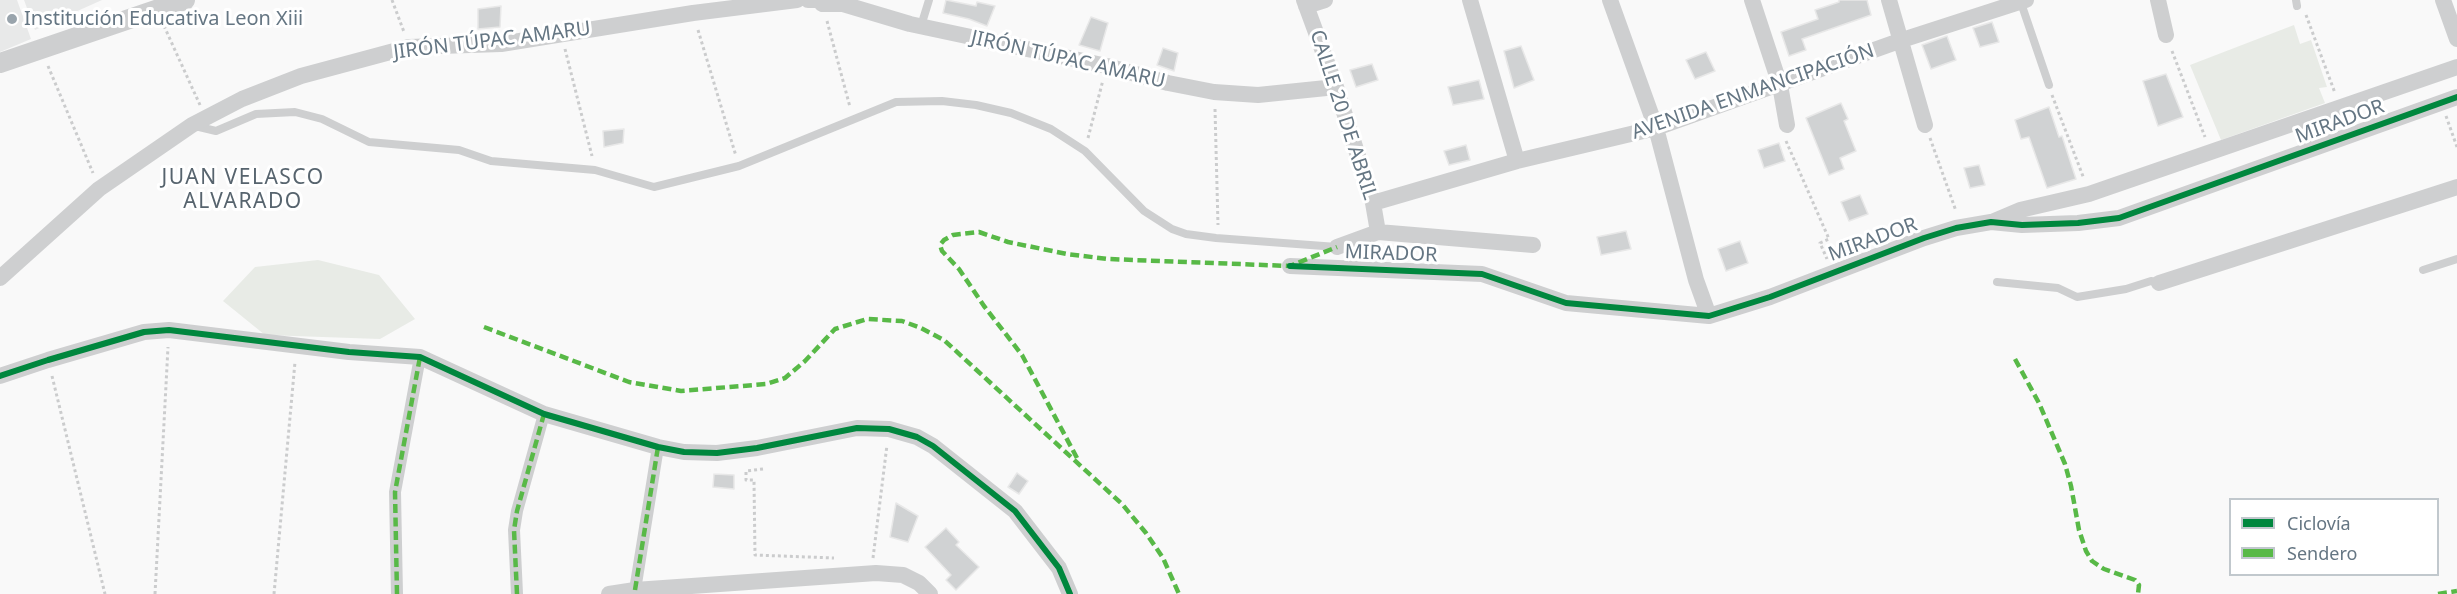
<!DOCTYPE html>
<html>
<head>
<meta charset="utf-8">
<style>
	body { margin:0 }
	#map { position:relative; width:2457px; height:594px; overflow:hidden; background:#f9f9f9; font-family:"Noto Sans",sans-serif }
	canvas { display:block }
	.legend { position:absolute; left:2229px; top:498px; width:210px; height:78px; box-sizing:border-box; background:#fff; border:2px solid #c1c8cd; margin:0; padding:8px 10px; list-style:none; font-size:18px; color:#657683 }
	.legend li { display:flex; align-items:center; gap:12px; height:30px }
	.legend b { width:30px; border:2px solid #c1c8cd }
</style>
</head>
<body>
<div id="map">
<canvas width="2457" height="594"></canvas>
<ul class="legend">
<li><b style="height:8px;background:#00873e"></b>Ciclovía</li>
<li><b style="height:8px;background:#58b947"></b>Sendero</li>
</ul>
</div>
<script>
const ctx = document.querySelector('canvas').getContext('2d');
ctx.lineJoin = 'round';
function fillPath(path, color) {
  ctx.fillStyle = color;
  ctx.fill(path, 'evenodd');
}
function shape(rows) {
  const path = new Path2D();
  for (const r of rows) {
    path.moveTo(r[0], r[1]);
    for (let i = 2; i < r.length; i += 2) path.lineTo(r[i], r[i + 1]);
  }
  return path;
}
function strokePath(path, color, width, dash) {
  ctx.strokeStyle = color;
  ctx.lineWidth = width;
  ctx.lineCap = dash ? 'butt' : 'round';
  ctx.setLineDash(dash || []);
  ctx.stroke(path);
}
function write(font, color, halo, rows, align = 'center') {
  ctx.font = font + ' "Noto Sans",sans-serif';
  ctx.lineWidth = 6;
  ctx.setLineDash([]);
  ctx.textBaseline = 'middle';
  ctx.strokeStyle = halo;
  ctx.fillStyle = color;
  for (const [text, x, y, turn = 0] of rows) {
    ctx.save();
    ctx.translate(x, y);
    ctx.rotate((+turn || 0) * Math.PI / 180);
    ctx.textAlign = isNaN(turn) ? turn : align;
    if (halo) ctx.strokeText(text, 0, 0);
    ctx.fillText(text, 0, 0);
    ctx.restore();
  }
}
const built = shape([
	[0,0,17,0,31,39,0,52],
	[24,0,102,0,35,30]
]);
const green = shape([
	[2294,25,2300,44,2311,40,2327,87,2319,88,2325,103,2221,140,2190,65],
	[318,260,379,275,415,319,380,339,265,335,223,301,255,267]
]);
const building = shape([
	[946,0,976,6,977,2,995,6,987,26,969,19,943,13,946,0],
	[1839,0,1867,0,1871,15,1802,39,1806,50,1789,56,1781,32,1818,19,1815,10,1839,2,1839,0],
	[501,6,500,27,478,29,478,9,501,6],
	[1091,17,1108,23,1100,51,1079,45,1091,17],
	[1992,22,1999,42,1980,47,1973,28,1992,22],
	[1947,36,1956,60,1931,69,1922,45,1947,36],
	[1521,46,1534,80,1514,88,1504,51,1521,46],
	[1163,48,1178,53,1174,71,1157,65,1163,48],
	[1706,52,1715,71,1695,79,1686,60,1706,52],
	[1372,64,1378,80,1356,87,1350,70,1372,64],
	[2166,74,2183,117,2158,126,2143,81,2166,74],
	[1479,80,1484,99,1453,105,1448,87,1479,80],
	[1841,103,1848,119,1844,121,1856,151,1840,158,1844,169,1829,175,1806,118,1841,103],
	[2049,107,2059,137,2062,136,2076,179,2047,188,2029,137,2021,139,2015,120,2049,107],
	[624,129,623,143,604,147,603,131,624,129],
	[1779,143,1785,161,1764,168,1758,150,1779,143],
	[1466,145,1470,160,1449,165,1444,151,1466,145],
	[1979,165,1985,185,1970,188,1964,168,1979,165],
	[1860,195,1868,214,1849,221,1841,202,1860,195],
	[1626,231,1631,249,1601,255,1597,237,1626,231],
	[1740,241,1748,263,1726,271,1718,249,1740,241],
	[1017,473,1028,481,1019,494,1008,487,1017,473],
	[714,474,734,475,734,489,713,487,714,474],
	[896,503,918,516,908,542,890,537,896,503],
	[946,528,959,542,956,545,979,567,956,590,946,580,951,575,925,547,946,528]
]);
const path = shape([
	[392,0,404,32],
	[2306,15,2335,93],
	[827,21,850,107],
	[164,26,200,105],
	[698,30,736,156],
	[565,49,592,156],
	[2172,51,2205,137],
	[48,66,93,173],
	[2052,95,2084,179],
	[1215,109,1218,225],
	[2446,116,2457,147],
	[1088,138,1103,80],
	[1930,138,1956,211],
	[1786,141,1829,239,1820,243,1827,259],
	[52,376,105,594],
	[763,469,746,471,746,480,754,480,755,555,834,558],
	[873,558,887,445],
	[155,594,168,347],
	[274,594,295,362]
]);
const service = shape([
	[2020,0,2049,85],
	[2296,0,2297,6],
	[921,26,929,0],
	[195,126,216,131,256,114,295,112,322,119,369,142,459,150,491,161,595,170,654,187,739,166,896,102,942,101,976,105,1011,113,1051,129,1085,151,1144,211,1172,229,1186,234,1216,238,1337,247],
	[2423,270,2457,259],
	[1997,282,2058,288,2077,297,2126,289,2151,281,2159,283]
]);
const pedestrian = shape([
	[635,590,658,447],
	[397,594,395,492,420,357],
	[517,594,514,530,517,511,544,414]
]);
const minor = shape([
	[808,0,823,0,822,4,843,4,910,24,1107,66,1168,83,1214,92,1258,95,1336,87],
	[1304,0,1336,87,1373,203,1378,232],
	[1470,0,1517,161],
	[1610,0,1656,128,1696,280,1709,316],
	[1752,0,1780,85,1787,125],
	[1889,0,1925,125],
	[2158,0,2166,35],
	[2443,0,2457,39],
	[1306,6,1325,0],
	[1373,203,1517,161,1656,128,1902,40,2026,0],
	[1994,221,2020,210,2089,194,2457,67],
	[1337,247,1378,232,1533,245],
	[1290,266,1482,274,1566,303,1709,316,1770,297,1924,238,1956,228,1991,222,2022,225,2078,223,2119,218,2457,97],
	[0,278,99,189,192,125,242,99,301,76,409,47,501,44,693,13,797,0],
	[2159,283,2457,187],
	[0,376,48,360,144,332,169,330,349,352,420,357,544,414,658,447,684,452,717,453,757,448,857,428,889,429,917,437,933,446,1015,511,1059,568,1070,594],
	[609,594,635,590,876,573,903,575,919,583,930,594]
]);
const tertiary = shape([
	[0,63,185,0]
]);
const quiet = shape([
	[484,327,629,382,681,391,766,384,785,378,805,361,835,329,867,319,902,321,921,328,944,340,1122,504,1146,533,1163,558,1179,594],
	[2015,359,2039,403,2065,464,2071,486,2079,530,2086,551,2092,561,2104,569,2135,580,2139,585,2138,594],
	[1077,458,1022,355,984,306,959,269,942,251,940,245,944,240,953,235,979,232,1008,242,1067,254,1108,259,1290,266,1337,247],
	[635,590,658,447],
	[397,594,395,492,420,357],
	[517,594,514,530,517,511,544,414],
	[2438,594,2457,591]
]);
const cycleway = shape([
	[1290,266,1482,274,1566,303,1709,316,1770,297,1924,238,1956,228,1991,222,2022,225,2078,223,2119,218,2457,97],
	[0,376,48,360,144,332,169,330,349,352,420,357,544,414,658,447,684,452,717,453,757,448,857,428,889,429,917,437,933,446,1015,511,1059,568,1070,594]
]);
const markers = [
	[12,19,6,"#99a4ac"]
];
const poiNames = [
	["Institución Educativa Leon Xiii",24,19]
];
const streetNames = [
	["JIRÓN TÚPAC AMARU",492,41,-7],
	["JIRÓN TÚPAC AMARU",1068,60,13],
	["AVENIDA ENMANCIPACIÓN",1753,92,-19],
	["CALLE 20 DE ABRIL",1343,115,72],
	["MIRADOR",2340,122,-20],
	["MIRADOR",1873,240,-20],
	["MIRADOR",1391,254,2]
];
const neighbourhoodNames = [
	["JUAN VELASCO",243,178],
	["ALVARADO",243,202]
];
fillPath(built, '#e8e9e9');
fillPath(green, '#e8ebe6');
fillPath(building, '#d0d2d3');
strokePath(building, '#e8e8e8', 1.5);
strokePath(path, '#cbcccd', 3, [3, 3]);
strokePath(service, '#cecfd0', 8);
strokePath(pedestrian, '#cecfd0', 12);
strokePath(minor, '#cecfd0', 16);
strokePath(tertiary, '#cecfd0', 20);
strokePath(quiet, '#58b947', 4.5, [9, 4.5]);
strokePath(cycleway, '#00873e', 6);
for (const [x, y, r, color] of markers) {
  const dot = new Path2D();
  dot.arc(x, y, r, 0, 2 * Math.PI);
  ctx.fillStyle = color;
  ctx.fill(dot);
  strokePath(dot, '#fff', 2);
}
write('20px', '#657683', '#fff', poiNames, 'left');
write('20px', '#657683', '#fff', streetNames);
ctx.letterSpacing = '1.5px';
write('21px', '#57646e', '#fff', neighbourhoodNames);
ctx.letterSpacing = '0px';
</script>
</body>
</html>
